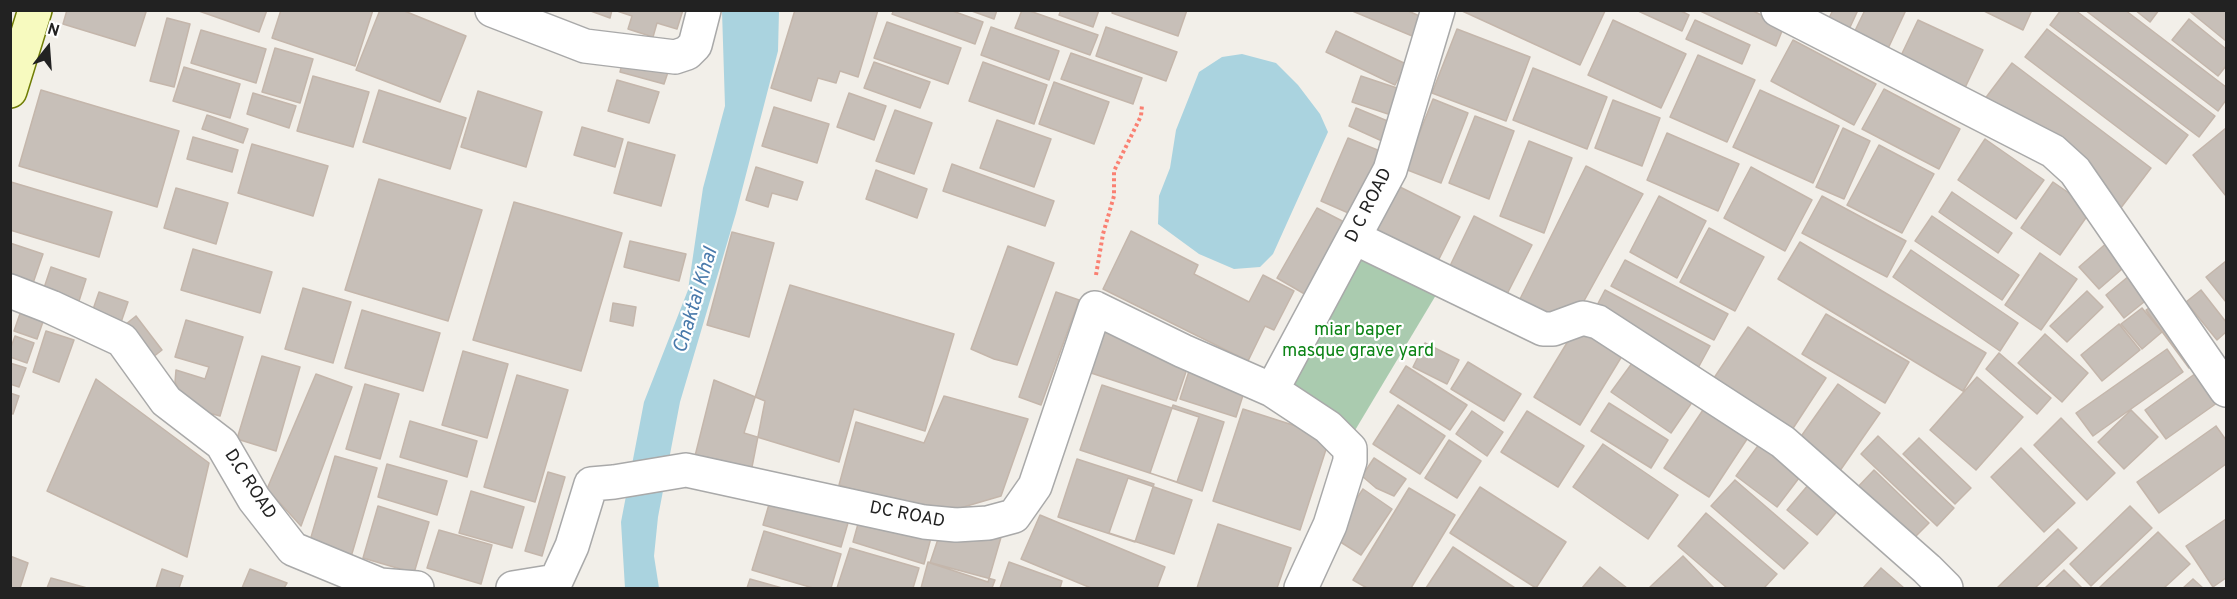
<!DOCTYPE html>
<html>
<head>
<meta charset="utf-8">
<style>
	body { margin:0 }
	#map { position:relative; width:2237px; height:599px; overflow:hidden; background:#f2efe9; font-family:Overpass,sans-serif }
	canvas { display:block }
	.frame { position:absolute; inset:0; border:12px solid #222; pointer-events:none }
	.north { position:absolute; left:18px; top:18px; width:60px; height:60px; -webkit-text-stroke:4px #fff; paint-order:stroke; rotate:17deg; font-size:16px; font-weight:700; line-height:24px; text-align:center; color:#222 }
	.north::after { content:''; display:block; margin:auto; width:21px; height:27px; background:#222; clip-path:polygon(50% 0,100% 100%,50% 72%,0 100%) }
</style>
</head>
<body>
<div id="map">
<canvas width="2237" height="599"></canvas>
<div class="frame"></div>
<div class="north">N</div>
</div>
<script>
const ctx = document.querySelector('canvas').getContext('2d');
ctx.lineJoin = 'round';
function fillPath(path, color) {
  ctx.fillStyle = color;
  ctx.fill(path, 'evenodd');
}
function shape(rows) {
  const path = new Path2D();
  for (const r of rows) {
    path.moveTo(r[0], r[1]);
    for (let i = 2; i < r.length; i += 2) path.lineTo(r[i], r[i + 1]);
  }
  return path;
}
function strokePath(path, color, width, dash) {
  ctx.strokeStyle = color;
  ctx.lineWidth = width;
  ctx.lineCap = dash ? 'butt' : 'round';
  ctx.setLineDash(dash || []);
  ctx.stroke(path);
}
function write(font, color, halo, rows, align = 'center') {
  ctx.font = font + ' Overpass,sans-serif';
  ctx.lineWidth = 4.5;
  ctx.setLineDash([]);
  ctx.textBaseline = 'middle';
  ctx.strokeStyle = halo;
  ctx.fillStyle = color;
  for (const [text, x, y, turn = 0] of rows) {
    ctx.save();
    ctx.translate(x, y);
    ctx.rotate((+turn || 0) * Math.PI / 180);
    ctx.textAlign = isNaN(turn) ? turn : align;
    if (halo) ctx.strokeText(text, 0, 0);
    ctx.fillText(text, 0, 0);
    ctx.restore();
  }
}
const cemetery = shape([
	[1362,251,1436,295,1354,432,1280,387]
]);
const water = shape([
	[722,11,779,11,778,51,736,213,680,402,658,517,654,556,659,588,625,588,621,522,644,402,688,290,703,188,725,106],
	[1242,54,1276,63,1298,85,1320,114,1328,132,1273,254,1260,267,1234,269,1199,254,1158,224,1159,196,1170,168,1176,130,1199,72,1222,57]
]);
const building = shape([
	[67,10,141,10,146,12,135,46,63,24,67,10],
	[196,10,267,10,259,32,196,10],
	[281,10,373,10,355,66,272,38,281,10],
	[380,10,402,10,466,36,440,102,356,70,380,10],
	[588,10,612,10,610,18,588,10],
	[614,10,683,10,677,29,657,23,653,37,628,29,632,16,614,10],
	[795,10,878,10,858,77,840,71,836,83,818,78,811,101,771,88,795,10],
	[894,10,950,10,983,22,975,44,892,14,894,10],
	[969,10,997,10,994,19,969,10],
	[1022,10,1027,10,1098,35,1090,55,1015,28,1022,10],
	[1061,10,1099,10,1093,27,1059,15,1061,10],
	[1113,10,1187,10,1178,36,1112,13,1113,10],
	[1350,10,1406,10,1424,18,1417,38,1350,10],
	[1460,10,1604,10,1605,11,1580,65,1460,10],
	[1636,10,1679,10,1689,15,1682,31,1636,10],
	[1698,10,1751,10,1784,26,1776,46,1698,10],
	[1833,10,1858,10,1845,38,1824,28,1833,10],
	[1865,10,1906,10,1885,55,1851,39,1865,10],
	[1982,10,2032,10,2023,30,1982,10],
	[2061,10,2075,10,2215,116,2199,137,2050,25,2061,10],
	[2085,10,2125,10,2226,87,2226,100,2218,111,2085,10],
	[2135,10,2159,10,2150,22,2135,10],
	[2188,10,2226,10,2226,41,2188,10],
	[167,18,190,24,174,87,150,81,167,18],
	[2189,19,2226,49,2226,66,2218,76,2172,40,2189,19],
	[1613,20,1686,54,1661,108,1588,75,1613,20],
	[1695,20,1750,45,1742,64,1686,39,1695,20],
	[1918,20,1983,50,1962,94,1897,64,1918,20],
	[887,22,961,48,948,84,874,58,887,22],
	[991,27,1059,51,1049,80,981,55,991,27],
	[1106,27,1177,52,1166,81,1096,56,1106,27],
	[1457,29,1530,57,1506,121,1432,93,1457,29],
	[2047,29,2188,135,2166,164,2025,57,2047,29],
	[201,30,266,49,256,83,191,63,201,30],
	[1336,31,1406,64,1395,85,1326,52,1336,31],
	[1793,40,1876,84,1854,125,1771,81,1793,40],
	[275,48,313,59,300,103,262,92,275,48],
	[1071,53,1142,78,1133,104,1061,79,1071,53],
	[1698,55,1755,80,1727,142,1670,117,1698,55],
	[623,60,668,72,664,84,620,72,623,60],
	[874,62,930,82,920,108,864,88,874,62],
	[983,62,1047,85,1034,124,969,101,983,62],
	[2012,63,2151,168,2120,209,1981,104,2012,63],
	[184,67,240,84,230,118,173,101,184,67],
	[1533,68,1607,97,1587,149,1513,120,1533,68],
	[313,76,369,92,353,147,297,131,313,76],
	[1361,76,1403,90,1394,116,1352,102,1361,76],
	[617,80,659,92,649,123,608,111,617,80],
	[1054,82,1109,102,1094,144,1039,124,1054,82],
	[1884,89,1960,129,1939,169,1862,129,1884,89],
	[41,90,179,131,157,207,19,166,41,90],
	[379,90,466,118,450,169,363,142,379,90],
	[1760,90,1839,126,1813,183,1733,147,1760,90],
	[478,91,542,112,526,167,461,147,478,91],
	[253,93,296,106,289,128,247,114,253,93],
	[849,93,886,106,874,140,837,127,849,93],
	[1433,99,1468,113,1441,183,1405,169,1433,99],
	[1613,100,1660,118,1642,166,1595,148,1613,100],
	[774,107,829,124,817,163,762,146,774,107],
	[1356,108,1390,122,1382,141,1349,126,1356,108],
	[895,110,932,123,914,174,876,161,895,110],
	[207,115,248,129,243,143,202,129,207,115],
	[1475,116,1514,131,1489,199,1449,183,1475,116],
	[997,120,1051,139,1034,187,980,168,997,120],
	[582,127,623,139,615,167,574,155,582,127],
	[1843,128,1870,141,1844,199,1816,187,1843,128],
	[2226,128,2226,196,2193,155,2226,128],
	[1667,133,1739,164,1718,211,1647,180,1667,133],
	[193,137,238,150,232,172,187,159,193,137],
	[1348,138,1380,151,1353,215,1321,201,1348,138],
	[1985,139,2044,180,2016,219,1958,180,1985,139],
	[1529,141,1572,158,1544,233,1500,216,1529,141],
	[628,142,675,155,661,206,614,193,628,142],
	[252,144,328,166,313,216,238,193,252,144],
	[1879,145,1934,174,1902,233,1847,205,1879,145],
	[952,164,1054,201,1045,226,943,191,952,164],
	[1586,166,1643,194,1579,310,1546,316,1517,305,1586,166],
	[756,167,803,182,797,200,772,193,768,207,746,200,756,167],
	[1751,167,1812,200,1785,251,1724,218,1751,167],
	[876,170,927,189,917,218,866,199,876,170],
	[379,179,482,210,448,321,345,290,379,179],
	[11,182,112,212,99,257,10,230,11,182],
	[1390,182,1460,217,1437,263,1367,229,1390,182],
	[2053,182,2092,209,2060,255,2021,228,2053,182],
	[176,188,228,203,216,244,164,228,176,188],
	[1952,192,2012,233,1998,253,1939,212,1952,192],
	[1659,196,1706,221,1677,278,1630,252,1659,196],
	[1822,196,1906,241,1887,277,1802,233,1822,196],
	[514,202,622,233,581,371,473,340,514,202],
	[1317,208,1348,224,1308,296,1277,278,1317,208],
	[1474,216,1532,245,1505,298,1448,270,1474,216],
	[1932,216,2019,275,2002,300,1915,241,1932,216],
	[1709,228,1764,257,1735,311,1680,282,1709,228],
	[1131,231,1198,265,1194,274,1249,302,1263,275,1294,291,1274,330,1265,326,1248,361,1103,289,1131,231],
	[732,232,774,243,749,337,707,325,732,232],
	[630,241,686,254,679,281,624,267,630,241],
	[2109,241,2129,263,2099,289,2079,267,2109,241],
	[1800,242,1986,353,1963,391,1778,279,1800,242],
	[10,243,43,254,30,292,10,285,10,243],
	[1008,246,1054,263,1017,365,994,359,971,349,1008,246],
	[193,249,272,272,260,313,181,290,193,249],
	[1911,250,2018,323,2000,351,1893,277,1911,250],
	[2040,253,2077,279,2041,330,2005,305,2040,253],
	[1625,260,1728,314,1714,340,1611,286,1625,260],
	[2226,261,2226,302,2206,277,2226,261],
	[51,267,86,279,79,301,44,288,51,267],
	[2135,271,2154,294,2124,318,2106,295,2135,271],
	[790,285,954,334,925,431,854,409,839,462,744,433,790,285],
	[303,288,351,302,333,363,285,349,303,288],
	[1605,290,1710,346,1698,368,1593,313,1605,290],
	[2201,290,2226,322,2226,332,2217,340,2186,302,2201,290],
	[2087,291,2103,307,2067,342,2050,326,2087,291],
	[99,292,128,302,118,331,89,321,99,292],
	[1056,292,1079,300,1041,405,1019,397,1056,292],
	[2161,300,2202,358,2189,368,2146,310,2161,300],
	[613,303,636,307,633,326,610,321,613,303],
	[23,305,46,313,37,339,14,331,23,305],
	[2142,308,2162,332,2142,349,2121,324,2142,308],
	[362,310,440,333,423,391,345,368,362,310],
	[1826,314,1909,362,1885,403,1802,354,1826,314],
	[136,316,162,350,148,361,121,328,136,316],
	[186,320,243,337,220,416,187,407,175,382,176,370,205,379,209,367,175,357,186,320],
	[2119,324,2140,350,2102,381,2081,355,2119,324],
	[1093,327,1190,360,1176,401,1079,369,1093,327],
	[1748,327,1826,378,1786,439,1708,387,1748,327],
	[1576,328,1622,356,1580,425,1534,397,1576,328],
	[46,331,74,340,59,382,33,372,46,331],
	[2045,334,2088,373,2062,402,2018,363,2045,334],
	[15,336,34,343,27,363,10,357,10,350,15,336],
	[1425,343,1459,360,1447,384,1413,367,1425,343],
	[2167,349,2183,372,2093,436,2076,413,2167,349],
	[463,351,508,364,487,438,442,425,463,351],
	[1999,353,2051,398,2037,414,1986,369,1999,353],
	[1638,355,1697,395,1671,433,1611,392,1638,355],
	[262,356,300,367,276,451,237,439,262,356],
	[1468,362,1521,394,1504,421,1451,389,1468,362],
	[10,363,26,368,19,387,10,384,10,363],
	[1406,366,1467,405,1450,430,1390,392,1406,366],
	[1190,368,1246,386,1236,417,1180,399,1190,368],
	[2203,368,2224,398,2166,439,2145,410,2203,368],
	[316,374,352,387,301,526,267,489,316,374],
	[517,375,568,390,535,502,484,487,517,375],
	[1977,377,2023,417,1976,470,1930,430,1977,377],
	[96,379,209,463,187,557,47,491,96,379],
	[714,380,765,401,750,477,693,464,714,380],
	[365,384,399,394,380,459,346,449,365,384],
	[1838,384,1880,413,1837,475,1795,445,1838,384],
	[1102,385,1199,417,1177,482,1080,450,1102,385],
	[10,393,19,396,13,414,10,413,10,393],
	[944,396,1028,419,1001,496,960,508,928,506,896,502,839,485,856,422,924,443,944,396],
	[1609,403,1668,440,1651,468,1591,431,1609,403],
	[1173,405,1224,422,1202,491,1150,473,1173,405],
	[1398,405,1445,436,1420,474,1373,444,1398,405],
	[1705,407,1749,436,1709,497,1664,468,1705,407],
	[1243,409,1330,437,1300,530,1213,501,1243,409],
	[2131,410,2158,437,2124,469,2098,442,2131,410],
	[1472,411,1503,432,1487,456,1456,434,1472,411],
	[1527,411,1584,446,1558,487,1501,452,1527,411],
	[2061,418,2115,473,2087,500,2034,445,2061,418],
	[410,421,477,441,467,477,400,457,410,421],
	[2216,426,2226,440,2226,464,2159,513,2137,482,2216,426],
	[1878,436,1954,508,1937,526,1861,454,1878,436],
	[1919,438,1971,488,1955,504,1903,454,1919,438],
	[1449,440,1481,461,1457,498,1425,478,1449,440],
	[1760,443,1802,474,1777,507,1736,476,1760,443],
	[1603,444,1678,495,1648,539,1573,487,1603,444],
	[2021,448,2075,503,2044,532,1991,477,2021,448],
	[335,456,377,468,351,557,309,544,335,456],
	[1374,458,1406,479,1394,496,1376,488,1362,476,1374,458],
	[1077,459,1154,484,1135,542,1058,517,1077,459],
	[387,464,447,481,437,515,378,497,387,464],
	[1874,470,1929,523,1909,543,1854,491,1874,470],
	[548,472,565,477,542,556,525,551,548,472],
	[1128,478,1192,500,1174,554,1109,533,1128,478],
	[1735,480,1808,543,1784,569,1711,506,1735,480],
	[1809,484,1839,509,1817,535,1787,510,1809,484],
	[1480,487,1566,542,1536,588,1450,533,1480,487],
	[1409,488,1455,515,1411,588,1367,588,1353,580,1409,488],
	[1363,489,1392,509,1361,555,1331,536,1363,489],
	[471,491,524,507,512,548,459,533,471,491],
	[772,494,850,516,841,547,763,525,772,494],
	[378,506,429,522,414,573,363,558,378,506],
	[2130,506,2152,528,2091,586,2070,564,2130,506],
	[861,513,932,534,924,564,853,542,861,513],
	[1706,513,1777,574,1764,588,1727,588,1678,546,1706,513],
	[1040,515,1165,567,1157,588,1091,588,1021,559,1040,515],
	[2226,519,2226,578,2213,587,2186,546,2226,519],
	[1218,524,1291,548,1277,588,1197,588,1218,524],
	[1004,527,988,582,930,563,939,536,1004,527],
	[2058,529,2077,548,2035,588,1997,588,2058,529],
	[439,530,492,545,481,584,427,568,439,530],
	[764,531,841,554,831,588,813,588,752,570,764,531],
	[2158,532,2190,564,2164,588,2099,588,2158,532],
	[1453,547,1515,588,1426,588,1453,547],
	[850,548,919,568,913,588,837,588,850,548],
	[10,556,28,563,20,588,10,588,10,556],
	[1683,556,1714,588,1651,588,1650,587,1683,556],
	[928,562,995,580,992,588,921,588,928,562],
	[1009,562,1062,581,1060,588,1000,588,1009,562],
	[1600,567,1627,588,1582,588,1600,567],
	[1881,568,1904,588,1863,588,1881,568],
	[162,569,183,576,179,588,156,588,162,569],
	[250,569,287,583,284,588,242,588,250,569],
	[2064,570,2082,588,2045,588,2064,570],
	[51,578,87,588,47,588,51,578],
	[750,579,782,588,747,588,750,579],
	[2193,579,2203,588,2183,588,2193,579]
]);
const path = shape([
	[1096,275,1103,234,1114,196,1114,171,1141,116,1142,105]
]);
const street = shape([
	[492,10,585,46,675,57,687,53,695,45,704,10],
	[1778,10,2053,151,2075,171,2226,390],
	[1355,238,1543,329,1553,329,1583,318,1598,322,1783,442,1927,569,1946,588],
	[10,291,51,307,122,340,166,401,222,444,254,499,293,549,380,585,417,588],
	[1272,390,1390,170,1438,10],
	[513,588,556,581,572,546,591,484,614,482,686,470,924,522,956,525,988,523,1014,516,1035,486,1095,308,1183,351,1272,390,1328,427,1350,449,1350,461,1330,525,1301,588]
]);
const secondary = shape([
	[10,91,35,10]
]);
const streetNames = [
	["D C ROAD",1370,206,-63],
	["D.C ROAD",249,485,57],
	["DC ROAD",907,516,11]
];
const parkNames = [
	["miar baper",1358,331],
	["masque grave yard",1358,352]
];
const waterNames = [
	["Chaktai Khal",697,301,-73]
];
fillPath(cemetery, '#aacbaf');
fillPath(water, '#aad3df');
fillPath(building, '#c7bfb8');
strokePath(building, '#c4b6ab', 1.5);
strokePath(street, '#a9a9a9', 36);
strokePath(secondary, '#707d05', 36);
strokePath(path, '#fa8072', 4, [3, 3]);
strokePath(street, '#fff', 33);
strokePath(secondary, '#f7fabf', 33);
write('18px', '#222', '#fff', streetNames);
write('18px', '#0c8416', '#fff', parkNames);
write('italic 20px', '#4a7aab', '#fff', waterNames);
</script>
</body>
</html>
